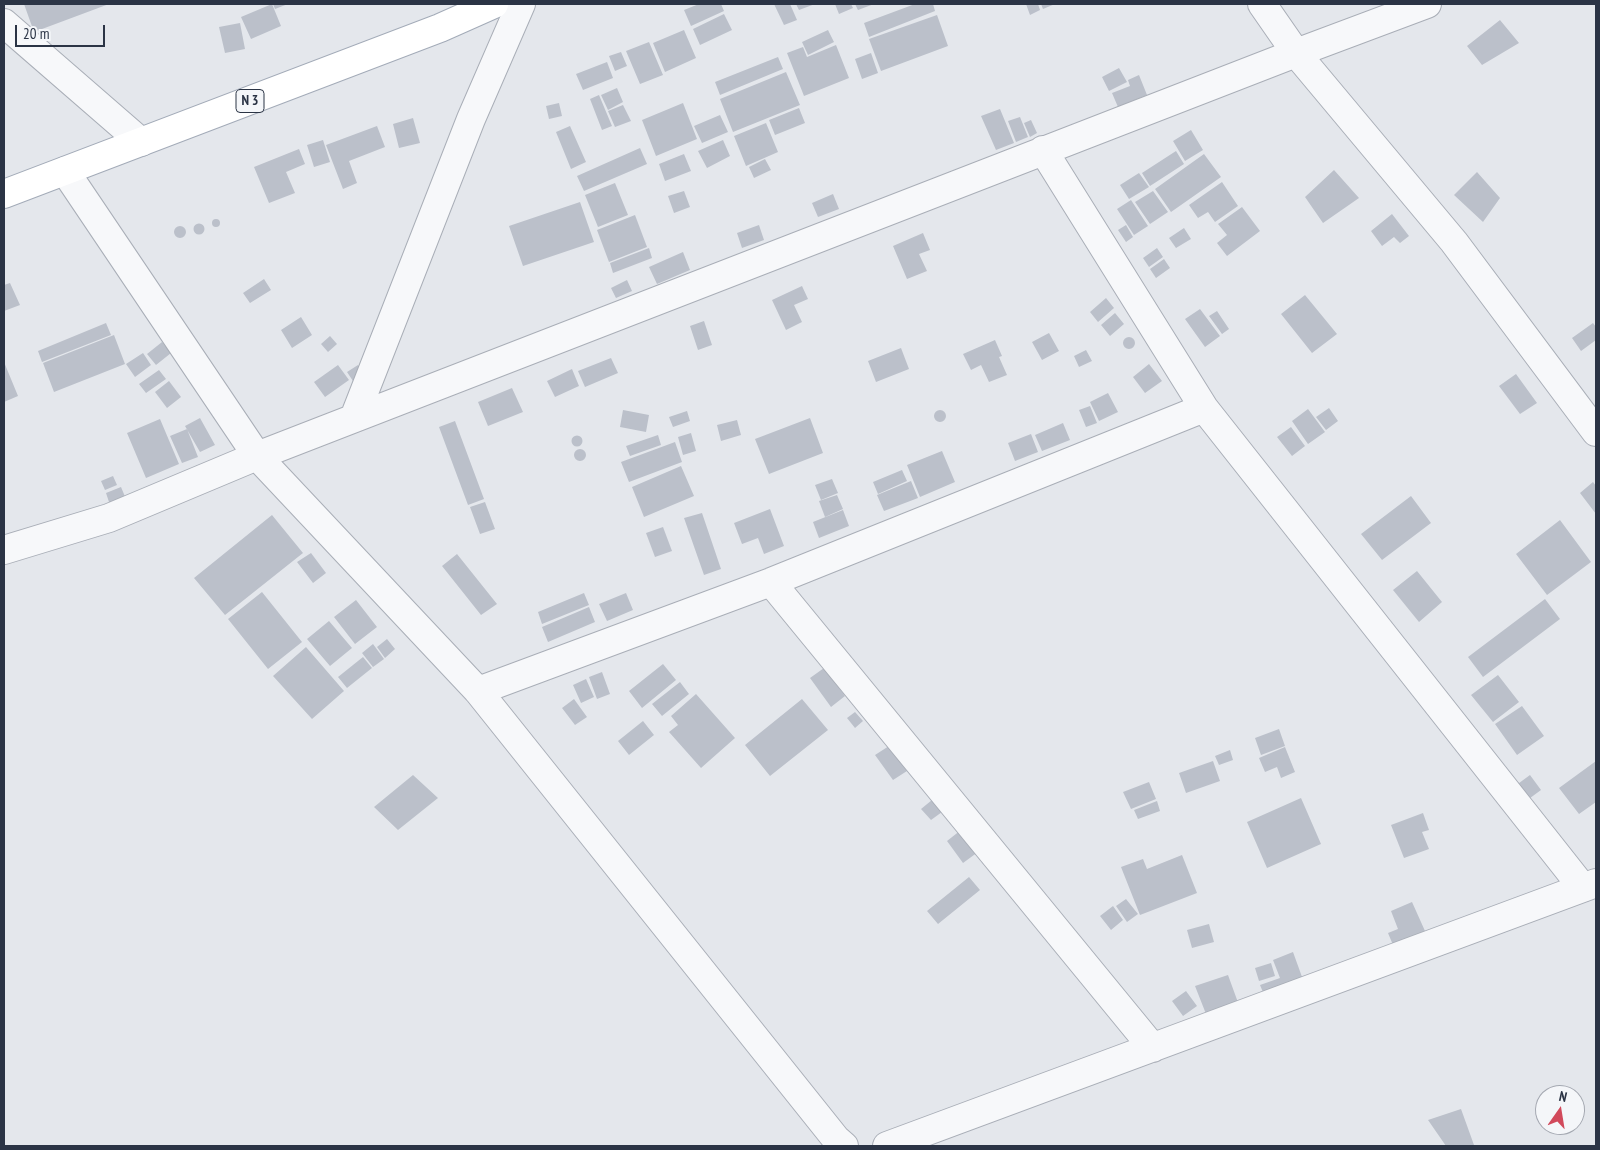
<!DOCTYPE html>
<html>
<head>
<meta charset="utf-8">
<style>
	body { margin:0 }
	#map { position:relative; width:1600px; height:1150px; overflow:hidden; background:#e4e7ec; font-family:"PT Sans Narrow",sans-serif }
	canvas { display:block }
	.frame { position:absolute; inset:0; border:5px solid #2b3445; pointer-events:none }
	.north { position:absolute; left:1535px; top:1085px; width:50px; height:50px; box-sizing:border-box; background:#f4f6f9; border:1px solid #a4a8b1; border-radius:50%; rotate:13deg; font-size:14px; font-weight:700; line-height:20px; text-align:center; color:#2b3445 }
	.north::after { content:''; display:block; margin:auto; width:18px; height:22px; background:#d1495b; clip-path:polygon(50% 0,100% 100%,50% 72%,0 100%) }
	.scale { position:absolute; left:15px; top:25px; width:90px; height:22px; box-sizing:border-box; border:2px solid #2b3445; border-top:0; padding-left:6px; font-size:15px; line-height:18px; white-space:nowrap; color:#2b3445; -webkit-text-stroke:4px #f4f6f9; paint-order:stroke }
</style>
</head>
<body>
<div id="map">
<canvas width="1600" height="1150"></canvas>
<div class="frame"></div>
<div class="north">N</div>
<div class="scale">20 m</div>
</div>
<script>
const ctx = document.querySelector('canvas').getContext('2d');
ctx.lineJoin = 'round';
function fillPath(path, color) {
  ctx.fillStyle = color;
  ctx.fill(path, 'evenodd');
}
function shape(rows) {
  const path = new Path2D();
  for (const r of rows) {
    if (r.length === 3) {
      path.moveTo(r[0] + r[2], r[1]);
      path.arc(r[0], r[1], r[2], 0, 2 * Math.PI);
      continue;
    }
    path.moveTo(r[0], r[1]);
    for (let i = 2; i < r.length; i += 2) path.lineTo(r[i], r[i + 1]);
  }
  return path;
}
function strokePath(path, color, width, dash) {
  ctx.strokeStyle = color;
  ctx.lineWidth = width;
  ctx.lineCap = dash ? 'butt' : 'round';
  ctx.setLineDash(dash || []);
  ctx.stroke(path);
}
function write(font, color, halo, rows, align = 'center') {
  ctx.font = font + ' "PT Sans Narrow",sans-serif';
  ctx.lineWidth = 4;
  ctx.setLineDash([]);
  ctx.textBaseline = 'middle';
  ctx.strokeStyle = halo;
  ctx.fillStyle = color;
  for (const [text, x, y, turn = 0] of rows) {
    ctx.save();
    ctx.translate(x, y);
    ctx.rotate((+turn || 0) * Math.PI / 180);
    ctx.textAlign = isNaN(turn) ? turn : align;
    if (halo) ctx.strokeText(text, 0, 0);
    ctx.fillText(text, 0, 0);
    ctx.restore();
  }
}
const building = shape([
	[24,4,109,4,34,32],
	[272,4,281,26,251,39,241,17],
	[273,4,288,4,275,9],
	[699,4,721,4,724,11,691,26,684,10],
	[774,4,790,4,797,20,784,25],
	[796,4,815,4,799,10],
	[835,4,851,4,853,8,839,14],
	[855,4,874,4,858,10],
	[915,4,933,4,935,11,869,37,864,23],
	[1026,4,1038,4,1040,10,1030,15],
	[1041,4,1055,4,1043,9],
	[724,14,732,30,700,45,693,29],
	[937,15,948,46,881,71,869,39],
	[1500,20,1519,43,1482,65,1467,46],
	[240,23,245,49,225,53,219,27],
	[684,30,696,58,665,72,653,43],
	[828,30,834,42,808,55,802,42],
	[649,42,663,75,640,84,626,51],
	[836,45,849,78,804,96,787,53,803,47,807,57],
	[621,52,627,66,615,71,609,56],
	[871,53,878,73,862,79,855,59],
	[778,57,783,69,720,95,715,82],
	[607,62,613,78,583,90,576,74],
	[1119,68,1127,82,1109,91,1102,77],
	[786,72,800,105,733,132,720,99],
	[1139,75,1147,95,1118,107,1112,93,1130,86,1128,80],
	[617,88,623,102,608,110,601,95],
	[599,95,612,126,602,130,590,99],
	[559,103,562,116,549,119,546,106],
	[683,103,697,139,656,156,642,120],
	[623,105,631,121,615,127,608,111],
	[799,108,805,123,775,135,769,120],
	[1000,109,1014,143,996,150,981,116],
	[720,115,728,132,702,143,694,126],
	[1020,117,1028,137,1016,142,1008,121],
	[413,118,420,143,399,148,393,124],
	[1031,120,1037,133,1030,137,1024,123],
	[766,123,778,152,746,166,734,136],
	[377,126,385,147,349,161,357,183,343,189,326,145],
	[570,126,586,162,571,169,556,132],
	[1191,130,1203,150,1185,161,1173,141],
	[323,140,330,162,314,167,307,145],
	[723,140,730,156,707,168,698,151],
	[640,148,647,164,584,191,577,176],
	[299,149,305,164,286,172,295,193,269,203,254,167],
	[1176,151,1184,164,1150,186,1142,173],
	[684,154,691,171,665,181,659,164],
	[1204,154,1221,177,1171,212,1155,189],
	[765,159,771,170,754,178,749,167],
	[1334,170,1359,198,1323,223,1305,197],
	[1477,172,1500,198,1483,222,1454,195],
	[1139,173,1149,187,1129,199,1120,185],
	[1222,182,1238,206,1215,222,1208,212,1198,218,1189,205],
	[615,183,628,215,598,227,585,195],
	[684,191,690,207,674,213,668,196],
	[1153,191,1168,212,1150,224,1135,202],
	[833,194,839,209,818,217,812,203],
	[1131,200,1148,226,1134,235,1117,209],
	[580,202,594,242,523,266,509,226],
	[1242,207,1260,231,1227,256,1217,243,1227,235,1218,224],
	[1392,214,1409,236,1400,243,1394,237,1382,246,1371,231],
	[635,215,647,247,609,262,597,230],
	[216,223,4],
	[199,229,5.5],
	[759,225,764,240,742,248,737,233],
	[1126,225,1133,237,1126,242,1118,230],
	[180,232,6],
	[1184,228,1191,239,1176,248,1169,238],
	[923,233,930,250,919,254,927,271,907,279,893,246],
	[649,248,652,258,613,273,610,263],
	[1157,248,1163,257,1149,267,1143,258],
	[683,252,690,270,657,284,649,267],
	[1164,259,1170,268,1156,278,1150,269],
	[264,279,271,290,250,303,243,293],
	[627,280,632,291,616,298,611,288],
	[10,283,20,305,4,311,4,285],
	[802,286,808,299,794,305,802,322,786,330,772,300],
	[1305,295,1337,334,1312,353,1281,314],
	[1106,298,1114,308,1098,322,1090,312],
	[1200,309,1220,336,1205,347,1185,319],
	[1217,311,1229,329,1222,334,1209,316],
	[1115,313,1124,324,1110,336,1101,325],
	[301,317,312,335,292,348,281,330],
	[704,321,712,345,698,350,690,326],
	[106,323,111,335,42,362,38,351],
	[1593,323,1596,327,1596,340,1581,351,1572,338],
	[1049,333,1059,351,1042,360,1032,342],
	[114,335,125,364,54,392,43,363],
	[330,336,337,344,328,352,321,344],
	[1129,343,6],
	[995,340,1002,356,999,357,1007,375,989,382,981,365,971,370,963,354],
	[162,342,171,353,156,365,147,354],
	[901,348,909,369,876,382,868,361],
	[1086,350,1092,361,1079,367,1074,356],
	[143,353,151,365,135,377,126,364],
	[611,358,618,373,585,387,578,371],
	[4,362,18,396,4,402],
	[1149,364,1162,381,1145,393,1133,377],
	[338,365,349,380,325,397,314,382],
	[358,365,363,374,353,381,347,372],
	[572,369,579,386,555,397,547,381],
	[159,370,166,379,146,393,139,384],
	[1516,374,1537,403,1520,414,1499,386],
	[169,381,181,397,167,408,155,392],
	[512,388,523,412,488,426,478,402],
	[1108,393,1118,412,1099,421,1090,402],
	[1090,406,1097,423,1086,427,1079,410],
	[1329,408,1338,421,1326,430,1316,417],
	[1308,409,1325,432,1308,444,1292,421],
	[940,416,6],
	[623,410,649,415,646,432,620,427],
	[687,411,690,421,673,427,669,417],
	[200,418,215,445,200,452,185,426],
	[810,418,823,453,769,474,755,439],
	[160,419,179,464,146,478,127,433],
	[737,420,741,435,721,441,717,425],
	[455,421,484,499,468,505,439,427],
	[1063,423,1070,440,1042,451,1035,435],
	[1291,427,1305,446,1292,456,1277,437],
	[187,429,198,457,182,463,170,436],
	[691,433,696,451,683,455,678,437],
	[1031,434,1038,452,1015,461,1008,443],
	[658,435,661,445,630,456,626,446],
	[577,441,5.5],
	[675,442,682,462,629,482,621,462],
	[580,455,6],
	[942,451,955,482,920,497,907,465],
	[681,466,694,496,644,517,632,487],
	[902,470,907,481,878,494,873,482],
	[113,476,117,485,105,490,101,481],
	[832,479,838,493,821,500,815,485],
	[911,481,918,498,884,511,877,495],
	[1593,482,1596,486,1596,514,1580,493],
	[121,487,126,499,110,505,106,493],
	[837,495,843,509,825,517,819,501],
	[1411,496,1431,523,1382,560,1361,534],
	[485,502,495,529,480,534,470,507],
	[770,509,784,546,764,554,758,538,742,544,734,523],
	[843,510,849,526,819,538,813,522],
	[702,513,721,569,704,575,684,518],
	[272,515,303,553,225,615,194,578],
	[1560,520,1591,562,1547,595,1516,554],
	[663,527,672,551,655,557,646,533],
	[311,553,326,573,313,583,297,562],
	[457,554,497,604,481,615,442,566],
	[1417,571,1442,602,1419,622,1393,590],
	[262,592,302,642,268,669,228,619],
	[584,593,589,605,542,624,538,612],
	[626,593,633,610,607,621,599,604],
	[1545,599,1560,619,1483,677,1468,657],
	[356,600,377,627,355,644,334,617],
	[589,607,595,622,548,642,542,627],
	[329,621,352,648,330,666,307,639],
	[387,639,395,649,385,658,377,647],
	[373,644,384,659,373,667,362,653],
	[306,647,344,691,312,719,273,676],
	[363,657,372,668,347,688,338,677],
	[663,664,676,680,642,708,629,691],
	[824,668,845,696,831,707,810,678],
	[602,672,610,694,597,699,589,677],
	[1498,675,1519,702,1493,722,1471,695],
	[586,679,594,697,581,703,573,685],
	[680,682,689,694,662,716,652,704],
	[696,694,735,738,701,768,669,732,678,725,671,716],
	[574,699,587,717,575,725,562,708],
	[802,699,828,730,770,776,745,745],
	[1522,706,1544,736,1517,755,1495,724],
	[855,712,863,721,855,728,847,718],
	[643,721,654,735,629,755,618,741],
	[1279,729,1285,746,1261,755,1255,738],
	[889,746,907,771,893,780,875,755],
	[1285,747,1295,772,1281,778,1277,767,1265,772,1259,758],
	[1230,750,1233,760,1219,765,1215,756],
	[1213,761,1220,781,1186,793,1179,773],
	[1596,761,1596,802,1579,814,1559,788],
	[413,775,438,798,398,830,374,807],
	[1530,775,1541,790,1526,801,1515,786],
	[1149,782,1156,799,1131,809,1123,792],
	[1301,798,1321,844,1267,868,1247,822],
	[932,800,942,812,931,820,921,809],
	[1157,801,1160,811,1138,819,1134,810],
	[1423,813,1429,830,1422,832,1429,849,1404,858,1391,825],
	[961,830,978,852,963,863,947,841],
	[1182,855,1197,893,1140,915,1121,867,1143,859,1147,869],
	[969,877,980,890,938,924,927,911],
	[1126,899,1138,914,1127,922,1116,906],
	[1412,902,1425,931,1393,945,1388,933,1398,929,1391,911],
	[1113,906,1123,920,1111,930,1100,916],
	[1209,924,1214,942,1192,948,1187,930],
	[1293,952,1306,988,1267,1002,1260,985,1280,978,1273,960],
	[1271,963,1275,976,1259,981,1255,968],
	[1228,975,1240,1008,1208,1019,1195,986],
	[1186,991,1197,1006,1183,1016,1172,1001],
	[1461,1109,1474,1145,1446,1146,1428,1120]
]);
const minor = shape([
	[1262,4,1296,53,1454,242,1596,432],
	[4,23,141,142],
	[1043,150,1204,408,1583,888],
	[65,171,257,456,478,691,836,1139,844,1146],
	[354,418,471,119,521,4],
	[4,550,109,518,257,456,1296,53,1427,4],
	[771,582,1153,1048],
	[478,691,771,582,1204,408],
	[887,1146,1596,883]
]);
const primary = shape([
	[4,194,440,28,494,4]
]);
const shields = [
	[250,101,28]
];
const shieldNames = [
	["N 3",250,101]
];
fillPath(building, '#bbc0ca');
strokePath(minor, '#a9aeb7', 30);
strokePath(primary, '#a3abb8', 30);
strokePath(minor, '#f7f8fa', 28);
strokePath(primary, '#fff', 28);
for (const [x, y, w] of shields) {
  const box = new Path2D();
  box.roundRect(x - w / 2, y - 11.5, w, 23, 4);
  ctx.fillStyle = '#f4f6f9';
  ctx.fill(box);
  strokePath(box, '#2b3445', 1);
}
write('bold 14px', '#2b3445', null, shieldNames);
</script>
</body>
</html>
